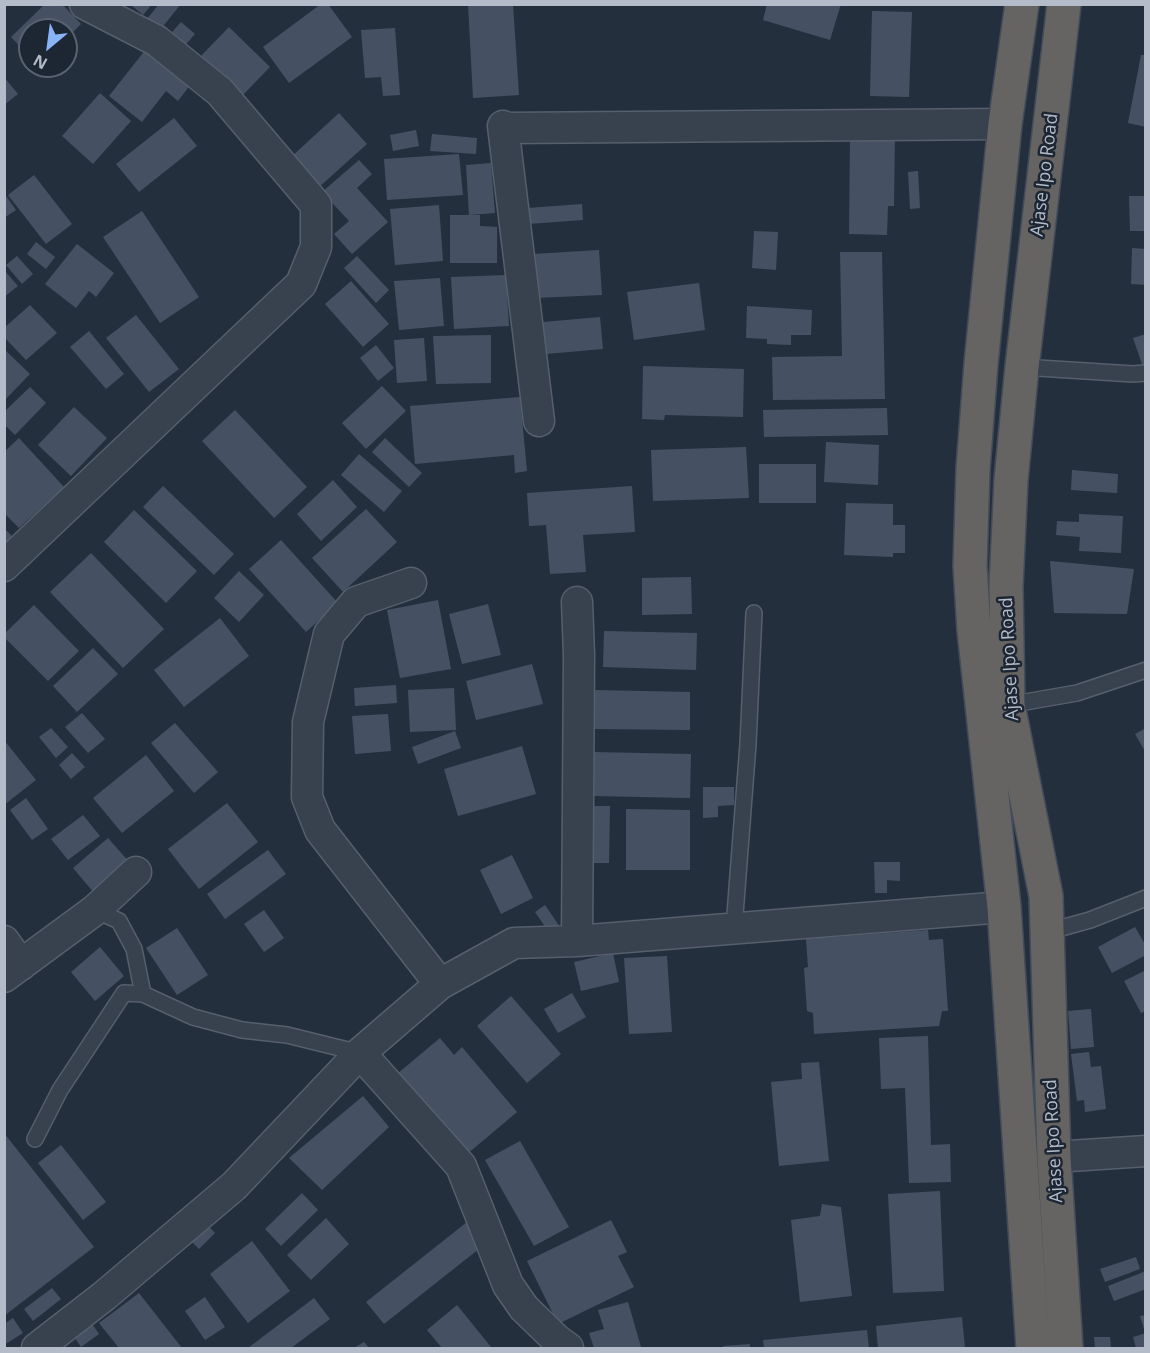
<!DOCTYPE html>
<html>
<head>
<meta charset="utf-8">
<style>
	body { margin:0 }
	#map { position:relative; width:1150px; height:1353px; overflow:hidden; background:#242f3e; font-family:"Open Sans",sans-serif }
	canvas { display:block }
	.frame { position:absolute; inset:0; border:6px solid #b4bcc9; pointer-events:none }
	.north { position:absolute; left:18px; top:18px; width:60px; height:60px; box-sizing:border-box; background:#1d2633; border:2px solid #59626f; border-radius:50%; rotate:209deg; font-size:16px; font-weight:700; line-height:24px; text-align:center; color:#b4bcc9 }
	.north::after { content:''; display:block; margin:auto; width:21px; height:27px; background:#8ab4f8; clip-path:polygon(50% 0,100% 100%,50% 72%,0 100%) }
</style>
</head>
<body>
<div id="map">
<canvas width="1150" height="1353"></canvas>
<div class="frame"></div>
<div class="north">N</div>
</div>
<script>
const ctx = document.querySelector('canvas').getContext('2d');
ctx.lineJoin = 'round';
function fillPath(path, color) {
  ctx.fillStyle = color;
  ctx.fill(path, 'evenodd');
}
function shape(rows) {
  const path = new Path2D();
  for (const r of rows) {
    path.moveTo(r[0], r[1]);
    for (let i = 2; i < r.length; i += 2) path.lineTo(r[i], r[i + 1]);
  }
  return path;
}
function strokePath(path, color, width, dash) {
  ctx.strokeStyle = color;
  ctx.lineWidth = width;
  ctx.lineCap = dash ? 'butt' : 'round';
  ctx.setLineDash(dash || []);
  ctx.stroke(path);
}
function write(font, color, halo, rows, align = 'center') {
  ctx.font = font + ' "Open Sans",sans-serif';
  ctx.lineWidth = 5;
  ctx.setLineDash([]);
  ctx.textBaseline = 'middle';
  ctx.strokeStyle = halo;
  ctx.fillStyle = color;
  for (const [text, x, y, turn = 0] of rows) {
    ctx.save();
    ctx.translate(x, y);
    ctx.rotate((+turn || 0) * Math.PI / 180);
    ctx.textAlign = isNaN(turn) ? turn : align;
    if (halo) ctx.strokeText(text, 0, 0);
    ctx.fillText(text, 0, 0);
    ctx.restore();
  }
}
const building = shape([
	[45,4,62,4,81,24,66,39,66,30,30,30,30,57,11,37],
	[130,4,152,4,143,15],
	[159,4,181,4,160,30,147,19],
	[321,4,328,4,352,37,289,83,263,47],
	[468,4,513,4,519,95,473,98],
	[767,4,841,4,830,40,763,20],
	[872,11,912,12,909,97,870,96],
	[181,22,195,34,179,52,165,40],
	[229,27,270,67,239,99,198,59],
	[395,28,400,95,383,96,381,77,365,78,361,30],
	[146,49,191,84,178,101,166,91,142,122,109,96],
	[1141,55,1146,55,1146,127,1128,123],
	[4,77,18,94,4,105],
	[100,93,131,121,93,164,62,136],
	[339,113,367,144,318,188,290,158],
	[174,118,197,146,139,192,116,164],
	[416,130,419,146,393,151,390,135],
	[432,134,477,138,476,154,430,151],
	[850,134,895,135,894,206,888,206,887,235,849,234],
	[459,154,463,195,387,200,384,159],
	[359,160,372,174,357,188,388,222,352,254,334,234,349,221,322,192],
	[491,163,495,213,469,215,466,165],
	[918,171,920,208,910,209,908,172],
	[34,175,72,224,46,244,8,195],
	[4,193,16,210,4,218],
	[1129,196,1146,196,1146,231,1130,231],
	[582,204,583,220,528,224,527,208],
	[439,205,443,261,395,265,390,209],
	[142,211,199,297,160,323,103,237],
	[450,215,480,215,480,226,497,227,497,263,450,263],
	[754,231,778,232,776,270,752,268],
	[36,242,55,257,46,269,27,254],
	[77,244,114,273,96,297,89,291,76,308,45,284],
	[1132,248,1146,249,1146,285,1131,284],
	[599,250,602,295,536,298,533,254],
	[840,252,882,252,885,399,773,400,772,357,842,356],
	[17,256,33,274,22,284,6,265],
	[357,256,389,290,376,303,344,268],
	[4,270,18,286,4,297],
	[506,275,509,326,454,329,451,277],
	[440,278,444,326,399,330,394,281],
	[351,281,389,324,363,347,325,304],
	[699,283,705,330,634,340,627,292],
	[30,305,57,333,26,360,4,337,4,328],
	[747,306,812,310,811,335,791,335,791,345,767,344,767,339,746,338],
	[136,315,179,369,149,392,106,338],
	[600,317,603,349,546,354,543,322],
	[89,331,124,374,106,389,70,347],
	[1146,334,1146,370,1144,370,1133,338],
	[491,335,491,383,436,384,433,336],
	[424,338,427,381,397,383,394,340],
	[376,345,394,368,378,381,360,358],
	[4,349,30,374,4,401],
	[643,366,744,369,743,417,665,415,664,420,642,419],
	[382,386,406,411,366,449,342,423],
	[30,387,46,403,15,435,4,424,4,412],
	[520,397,527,471,515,473,514,455,415,464,410,406],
	[74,407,107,438,71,476,38,445],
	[887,408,888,435,764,437,763,410],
	[235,410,307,487,274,518,202,441],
	[19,438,64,487,19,528,4,513,4,452],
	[385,438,422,473,409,487,372,452],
	[826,442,879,445,878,485,824,482],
	[746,447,749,498,653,501,651,450],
	[359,454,402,491,384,512,341,475],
	[759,464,816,464,816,503,759,503],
	[1072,470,1118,474,1117,493,1071,490],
	[333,480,357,507,321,541,297,514],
	[163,486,234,554,214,575,143,507],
	[632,486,635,532,583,535,586,572,550,574,546,525,529,526,527,493],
	[846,503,893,504,893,525,905,525,905,553,893,553,893,557,844,555],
	[366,509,397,542,343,592,312,558],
	[134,510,197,571,166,603,104,542],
	[1079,514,1123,516,1121,553,1079,551,1080,537,1056,535,1057,521,1079,522],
	[4,528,14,538,4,548],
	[281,540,338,603,306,632,249,569],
	[91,553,164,629,123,668,50,592],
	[1050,561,1134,569,1127,614,1054,613],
	[239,571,264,595,239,622,214,598],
	[691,577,692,614,642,615,642,578],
	[438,600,451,669,400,678,387,610],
	[488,604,501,655,462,664,449,614],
	[34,605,79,651,48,681,4,637,4,634],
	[220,618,249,656,184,707,154,670],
	[604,631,697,633,696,670,603,667],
	[93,648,118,674,77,712,53,686],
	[532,664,543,704,476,720,466,681],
	[396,685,397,703,355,706,354,688],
	[454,688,456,730,410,732,408,690],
	[594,690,690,692,690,730,594,729],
	[82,713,105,739,88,753,65,727],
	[388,714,391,751,355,754,352,716],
	[175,723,218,772,194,793,151,743],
	[51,728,68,747,56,758,39,737],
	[1146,728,1146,753,1135,734],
	[455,731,461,748,418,764,412,747],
	[4,740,36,780,4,805],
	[522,746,536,794,458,816,444,769],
	[594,752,691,754,690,798,593,796],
	[72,753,85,767,71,779,59,765],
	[146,755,174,791,122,833,93,798],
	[703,787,734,787,734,805,718,806,718,817,703,818],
	[26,798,48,829,32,840,10,810],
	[227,803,258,842,199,889,168,849],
	[588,806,610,806,609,863,588,863],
	[626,809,690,810,690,870,626,870],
	[83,815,100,836,68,860,51,839],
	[108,838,131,864,95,894,73,868],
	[268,850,286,874,225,919,207,894],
	[512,855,533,898,501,914,480,870],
	[874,862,900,862,900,881,887,880,887,893,875,893],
	[545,905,560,927,550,934,535,912],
	[264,910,284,938,264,952,244,924],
	[1135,927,1146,946,1146,955,1112,973,1098,947],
	[177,928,208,975,177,995,146,948],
	[928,930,929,940,943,939,948,1011,942,1011,939,1026,814,1034,813,1013,807,1011,804,968,808,967,806,939],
	[100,947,124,976,95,1001,71,972],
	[613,953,619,982,581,991,574,962],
	[667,956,672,1032,629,1034,624,958],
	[1146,970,1146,1011,1141,1013,1124,981],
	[572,993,586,1017,558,1033,544,1009],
	[511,996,561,1054,527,1083,477,1026],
	[1091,1009,1094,1047,1071,1049,1068,1011],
	[928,1036,931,1145,950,1144,951,1182,909,1183,905,1088,881,1089,879,1038],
	[440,1038,454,1055,462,1047,517,1112,466,1155,397,1074],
	[1089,1052,1091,1067,1101,1066,1106,1109,1085,1112,1084,1100,1077,1101,1071,1054],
	[819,1062,829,1161,779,1166,771,1082,802,1079,801,1063],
	[363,1096,389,1127,322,1190,289,1158],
	[4,1133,94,1247,4,1316],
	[520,1141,569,1227,534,1246,485,1160],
	[61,1145,106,1202,83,1220,38,1163],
	[940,1191,944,1291,893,1293,888,1194],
	[302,1193,318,1210,281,1246,265,1229],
	[822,1204,841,1207,852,1296,800,1302,791,1220,820,1216],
	[326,1218,349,1244,311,1280,287,1255],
	[202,1219,215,1233,199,1249,185,1235],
	[611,1220,627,1252,618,1256,634,1287,558,1324,527,1261],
	[467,1222,484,1245,384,1324,366,1302],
	[252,1241,290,1291,248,1323,210,1274],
	[1136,1257,1140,1269,1105,1282,1100,1269],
	[1146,1271,1146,1289,1114,1301,1108,1286],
	[52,1288,61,1299,33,1321,24,1309],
	[139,1293,182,1348,119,1348,99,1323],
	[205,1297,225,1327,205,1340,185,1311],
	[314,1298,330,1319,291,1348,248,1348],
	[628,1302,641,1347,634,1348,594,1348,589,1333,604,1329,598,1310],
	[457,1305,491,1347,489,1348,442,1348,427,1330],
	[86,1315,99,1334,81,1347,68,1328],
	[1146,1315,1146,1332,1145,1332,1140,1316],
	[962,1317,965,1348,878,1348,876,1326],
	[13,1318,23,1333,4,1345,4,1324],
	[867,1330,869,1348,764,1348,763,1340],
	[1146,1333,1146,1348,1136,1348,1133,1337],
	[1094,1337,1110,1337,1111,1348,1095,1348],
	[364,1342,369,1348,354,1348],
	[750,1344,750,1348,724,1348,723,1346]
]);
const service = shape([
	[1022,367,1133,374,1146,373],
	[1008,705,1077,693,1146,670],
	[95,910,119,921,134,949,143,994,193,1017,242,1030,287,1035,360,1053],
	[734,928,748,744,754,613],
	[1047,932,1090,920,1146,898],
	[35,1139,60,1090,124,993,143,994]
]);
const minor = shape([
	[539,421,503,126,508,128,1005,124],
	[4,566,301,284,316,247,316,205,220,92,157,41,85,4],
	[411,583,356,602,329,634,308,722,307,797,320,830,440,984],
	[4,941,21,965],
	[577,941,579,655,577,602],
	[4,977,95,910,136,872],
	[360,1053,461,1166,508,1285,524,1308,557,1340,568,1348],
	[1054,1157,1146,1151],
	[37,1348,104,1296,234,1186,360,1053,440,984,514,943,577,941,1004,907]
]);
const trunk = shape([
	[1022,4,1005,124,981,364,973,469,970,566,974,630,1004,907,1033,1348],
	[1064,4,1022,367,1011,480,1006,586,1008,705,1046,896,1054,1157,1066,1348]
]);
const streetNames = [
	["Ajase Ipo Road",1045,175,-83],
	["Ajase Ipo Road",1010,659,-93],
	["Ajase Ipo Road",1054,1141,-93]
];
fillPath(building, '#455162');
strokePath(service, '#565f6c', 18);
strokePath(minor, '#565f6c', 33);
strokePath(trunk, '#434c59', 36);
strokePath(service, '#38414e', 15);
strokePath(minor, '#38414e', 30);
strokePath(trunk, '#656462', 33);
write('18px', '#b4bcc9', '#1d2633', streetNames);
</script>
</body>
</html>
